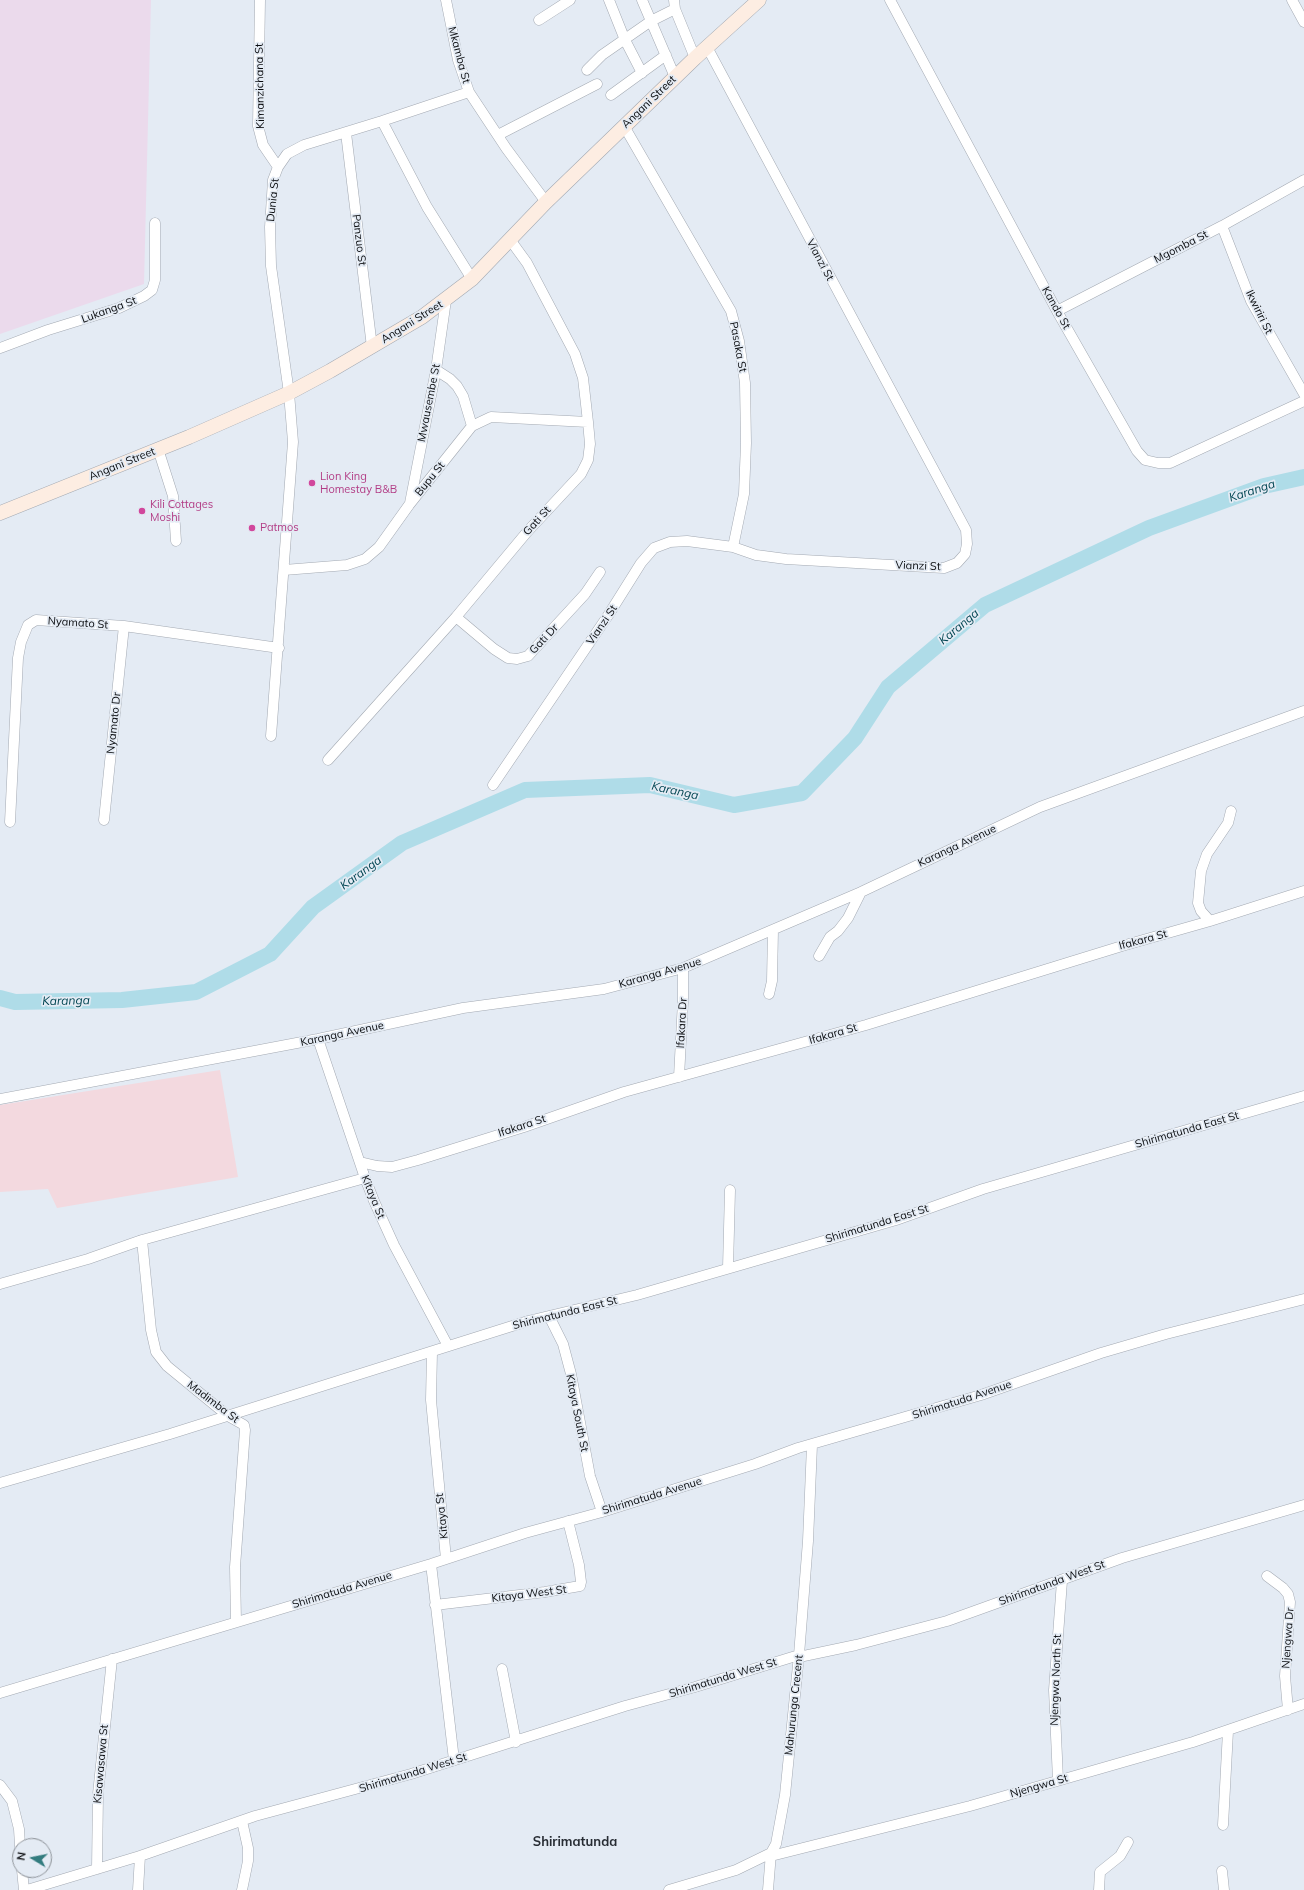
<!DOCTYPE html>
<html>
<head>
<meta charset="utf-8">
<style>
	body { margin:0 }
	#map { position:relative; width:1304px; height:1890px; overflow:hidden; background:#e4ebf4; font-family:Mulish,sans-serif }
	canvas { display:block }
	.north { position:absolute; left:12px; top:1838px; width:40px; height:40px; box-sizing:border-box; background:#e4ebf4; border:1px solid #8d9298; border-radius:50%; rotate:280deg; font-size:11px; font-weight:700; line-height:16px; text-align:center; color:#0a0c0f }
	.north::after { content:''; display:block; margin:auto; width:14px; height:18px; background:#337c7f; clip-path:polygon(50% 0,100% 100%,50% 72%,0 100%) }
</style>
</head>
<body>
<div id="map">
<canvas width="1304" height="1890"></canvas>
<div class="north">N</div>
</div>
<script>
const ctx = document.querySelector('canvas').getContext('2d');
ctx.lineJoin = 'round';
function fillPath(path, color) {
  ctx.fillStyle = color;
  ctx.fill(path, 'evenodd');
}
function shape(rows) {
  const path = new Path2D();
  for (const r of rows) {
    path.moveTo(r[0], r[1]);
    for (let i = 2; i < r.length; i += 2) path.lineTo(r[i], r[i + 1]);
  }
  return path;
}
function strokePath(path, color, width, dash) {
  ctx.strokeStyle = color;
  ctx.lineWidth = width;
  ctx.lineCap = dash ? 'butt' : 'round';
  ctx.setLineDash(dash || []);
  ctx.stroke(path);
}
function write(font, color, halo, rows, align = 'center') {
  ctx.font = font + ' Mulish,sans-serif';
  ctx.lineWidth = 3.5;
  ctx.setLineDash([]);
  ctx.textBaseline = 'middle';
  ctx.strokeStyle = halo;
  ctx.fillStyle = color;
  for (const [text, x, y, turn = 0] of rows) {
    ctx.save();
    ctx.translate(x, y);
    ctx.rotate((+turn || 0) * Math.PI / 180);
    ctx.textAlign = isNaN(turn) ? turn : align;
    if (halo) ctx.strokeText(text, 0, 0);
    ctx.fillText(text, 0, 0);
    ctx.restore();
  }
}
const industrial = shape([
	[0,0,151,0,144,284,0,334]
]);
const education = shape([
	[220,1070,238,1177,57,1208,48,1189,0,1192,0,1105]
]);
const river = shape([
	[0,998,15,1002,122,1000,196,992,270,954,313,907,402,843,525,790,650,785,734,805,802,793,855,738,888,687,985,605,1149,528,1264,486,1304,477]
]);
const street = shape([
	[260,0,258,126,263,145,278,167],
	[446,0,458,60,469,92,506,148,546,202],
	[609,0,625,40,642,73],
	[642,0,675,77],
	[674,0,675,9,695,58],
	[890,0,1057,311,1137,451,1145,460,1158,463,1170,463,1304,401],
	[1292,0,1304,22],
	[539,20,570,0],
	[587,70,602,55,651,21,675,9],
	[611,95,666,55],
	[382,121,427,207,472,279],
	[624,126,731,311,739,341,745,383,746,443,744,494,733,547],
	[346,133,372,347],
	[498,135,597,84],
	[1222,226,1251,301,1304,394],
	[1057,311,1222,226,1304,180],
	[0,348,48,330,119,308,144,296,152,290,155,280,155,223],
	[436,370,450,379,457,386,463,396,472,426],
	[158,449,173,496,176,541],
	[410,503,436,370,446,300],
	[284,570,347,565,365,559,379,547,409,505,472,426,491,417,588,422],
	[456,617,494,649,508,658,517,659,528,656,585,594,600,572],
	[271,736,293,442,289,393,271,266,270,227,273,180,278,167,287,154,304,145,382,121,469,92],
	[328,760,456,617,527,532,581,474,588,460,590,444,588,422,583,378,575,354,527,263,511,241],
	[493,785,609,614,641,563,654,548,670,542,687,541,733,547,756,555,786,559,944,568,957,563,965,554,967,544,966,530,707,47],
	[104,820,124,626],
	[10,822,18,658,21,642,28,625,36,620,124,626,279,648],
	[1210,921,1201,911,1198,903,1201,871,1207,854,1228,823,1231,811],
	[819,956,830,937,838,931,848,918,861,892],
	[769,994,772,981,773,930],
	[318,1039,365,1178,374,1201,394,1245,448,1346],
	[679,1077,683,1001,683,968],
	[0,1099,318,1039,463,1008,604,989,683,968,861,892,1040,807,1304,711],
	[360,1162,377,1166,392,1167,418,1160,524,1127,624,1092,866,1025,1122,946,1210,921,1304,891],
	[142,1240,151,1330,156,1352,167,1366,228,1416,244,1425,245,1430,235,1567,236,1622],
	[728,1268,730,1190],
	[0,1284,88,1259,142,1240,365,1178],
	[549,1316,563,1344,571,1374,590,1476,602,1512],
	[432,1352,431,1400,446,1559],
	[0,1483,170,1434,528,1321,637,1295,896,1220,983,1189,1304,1096],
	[431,1564,454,1760],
	[1267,1576,1283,1588,1288,1594,1290,1602,1285,1676,1288,1710],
	[435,1605,545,1592,580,1586,581,1582,579,1565,568,1521],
	[799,1657,856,1645,947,1621,1122,1558,1304,1505],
	[502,1669,516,1742],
	[0,1693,431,1564,525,1533,602,1512,755,1464,798,1448,981,1395,1101,1353,1166,1334,1304,1299],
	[1058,1780,1054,1690,1062,1581],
	[0,1785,12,1801,19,1829,20,1846],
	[1223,1825,1228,1731],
	[771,1856,970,1806,1193,1742,1304,1704],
	[97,1869,98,1794,112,1659],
	[22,1870,24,1890],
	[1222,1871,1224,1890],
	[27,1890,140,1856,255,1816,411,1774,625,1706,695,1687,799,1655],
	[138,1890,140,1856],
	[242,1890,248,1861,248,1848,242,1821],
	[669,1890,736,1870,771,1853,776,1844,785,1795,799,1655,808,1541,812,1445],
	[768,1890,771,1853],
	[1099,1890,1100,1872,1120,1856,1128,1842]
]);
const secondary = shape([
	[0,513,189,437,289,393,330,371,422,317,472,279,546,202,695,58,759,0]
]);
const markers = [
	[312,483,4,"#d1479c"],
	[142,511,4,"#d1479c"],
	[252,528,4,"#d1479c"]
];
const streetNames = [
	["Mkamba St",459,55,75],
	["Kimanzichana St",260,86,-91],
	["Angani Street",649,102,-44],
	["Dunia St",273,200,-84],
	["Panzuo St",359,240,83],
	["Mgomba St",1181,247,-27],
	["Vianzi St",820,260,62],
	["Kando St",1056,308,61],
	["Lukanga St",109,310,-20],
	["Ikwiriri St",1259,312,64],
	["Angani Street",412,322,-32],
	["Pasaka St",738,347,79],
	["Mwausembe St",429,403,-79],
	["Angani Street",122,464,-22],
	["Bupu St",430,479,-51],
	["Gati St",537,521,-48],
	["Vianzi St",918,566,2],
	["Nyamato St",78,623,4],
	["Vianzi St",602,625,-56],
	["Gati Dr",544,639,-47],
	["Nyamato Dr",114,723,-84],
	["Karanga Avenue",957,846,-25],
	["Ifakara St",1143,940,-15],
	["Karanga Avenue",660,973,-16],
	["Ifakara Dr",682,1023,-87],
	["Karanga Avenue",342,1034,-12],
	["Ifakara St",833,1034,-16],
	["Ifakara St",522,1126,-18],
	["Shirimatunda East St",1187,1130,-16],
	["Kitaya St",373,1197,68],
	["Shirimatunda East St",877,1224,-17],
	["Shirimatunda East St",565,1313,-14],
	["Shirimatuda Avenue",962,1400,-18],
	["Madimba St",213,1402,37],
	["Kitaya South St",577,1413,79],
	["Shirimatuda Avenue",652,1496,-17],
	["Kitaya St",442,1516,-96],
	["Shirimatunda West St",1052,1583,-20],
	["Shirimatuda Avenue",342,1590,-17],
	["Kitaya West St",529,1594,-7],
	["Njengwa Dr",1288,1638,-86],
	["Shirimatunda West St",723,1678,-17],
	["Njengwa North St",1056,1680,-88],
	["Mahurunga Crecent",794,1705,-84],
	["Kisawasawa St",101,1764,-85],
	["Shirimatunda West St",413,1773,-17],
	["Njengwa St",1039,1786,-16]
];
const hotelNames = [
	["Lion King",320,477],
	["Homestay B&B",320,490],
	["Kili Cottages",150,505],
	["Moshi",150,518],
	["Patmos",260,528]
];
const waterNames = [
	["Karanga",1252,491,-18],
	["Karanga",959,627,-40],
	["Karanga",675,791,12],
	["Karanga",361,873,-36],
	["Karanga",66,1001,-1]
];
const quarterNames = [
	["Shirimatunda",575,1842]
];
fillPath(industrial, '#ebdaec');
fillPath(education, '#f3d9df');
strokePath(river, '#afdce8', 16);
strokePath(street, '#a3a9b2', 11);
strokePath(secondary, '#a3a9b2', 15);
strokePath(street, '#fff', 10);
strokePath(secondary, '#fdede2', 14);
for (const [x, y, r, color] of markers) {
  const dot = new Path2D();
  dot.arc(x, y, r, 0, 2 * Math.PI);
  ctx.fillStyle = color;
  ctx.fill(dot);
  strokePath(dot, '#e4ebf4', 1.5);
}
write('11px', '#0a0c0f', '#e4ebf4', streetNames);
write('11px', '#b23c85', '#e4ebf4', hotelNames, 'left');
write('italic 12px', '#004552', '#e4ebf4', waterNames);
write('bold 13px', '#272c33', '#e4ebf4', quarterNames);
</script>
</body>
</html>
